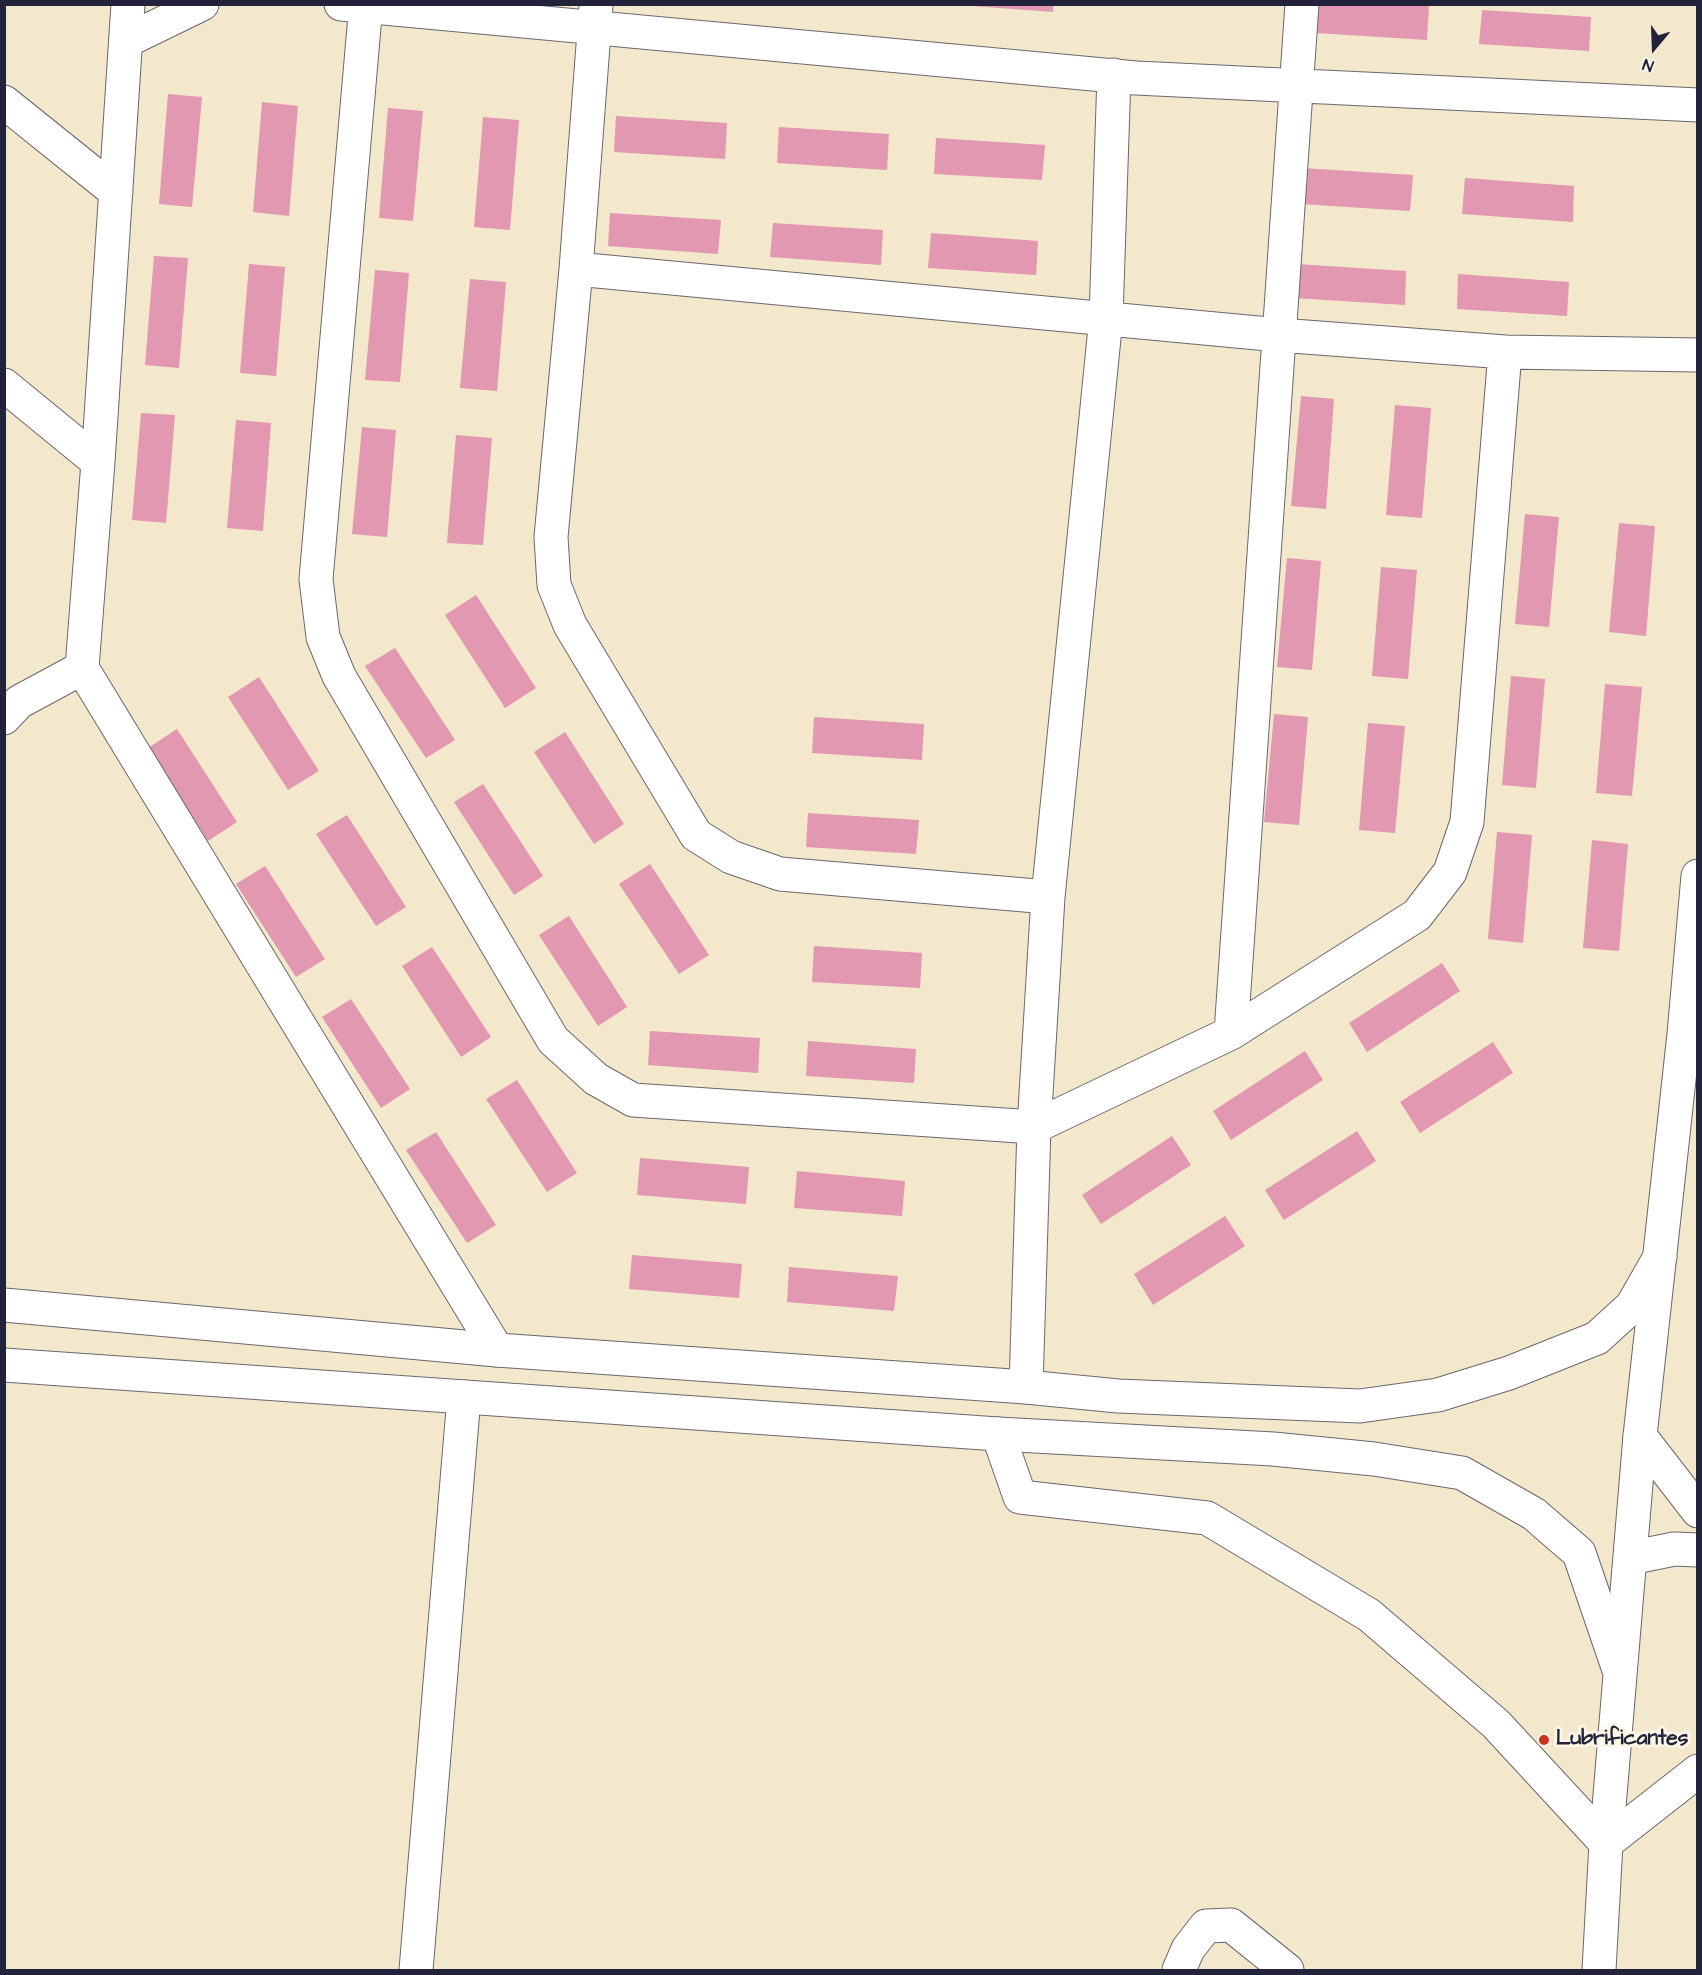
<!DOCTYPE html>
<html>
<head>
<meta charset="utf-8">
<style>
	body { margin:0 }
	#map { position:relative; width:1702px; height:1975px; overflow:hidden; background:#f3e7cc; font-family:"Architects Daughter",sans-serif }
	canvas { display:block }
	.frame { position:absolute; inset:0; border:6px solid #22223b; pointer-events:none }
	.north { position:absolute; left:1624px; top:18px; width:60px; height:60px; -webkit-text-stroke:4px #fcf5e5; paint-order:stroke; rotate:199deg; font-size:16px; font-weight:700; line-height:24px; text-align:center; color:#22223b }
	.north::after { content:''; display:block; margin:auto; width:21px; height:27px; background:#22223b; clip-path:polygon(50% 0,100% 100%,50% 72%,0 100%) }
</style>
</head>
<body>
<div id="map">
<canvas width="1702" height="1975"></canvas>
<div class="frame"></div>
<div class="north">N</div>
</div>
<script>
const ctx = document.querySelector('canvas').getContext('2d');
ctx.lineJoin = 'round';
function fillPath(path, color) {
  ctx.fillStyle = color;
  ctx.fill(path, 'evenodd');
}
function shape(rows) {
  const path = new Path2D();
  for (const r of rows) {
    path.moveTo(r[0], r[1]);
    for (let i = 2; i < r.length; i += 2) path.lineTo(r[i], r[i + 1]);
  }
  return path;
}
function strokePath(path, color, width, dash) {
  ctx.strokeStyle = color;
  ctx.lineWidth = width;
  ctx.lineCap = dash ? 'butt' : 'round';
  ctx.setLineDash(dash || []);
  ctx.stroke(path);
}
function write(font, color, halo, rows, align = 'center') {
  ctx.font = font + ' "Architects Daughter",sans-serif';
  ctx.lineWidth = 6;
  ctx.setLineDash([]);
  ctx.textBaseline = 'middle';
  ctx.strokeStyle = halo;
  ctx.fillStyle = color;
  for (const [text, x, y, turn = 0] of rows) {
    ctx.save();
    ctx.translate(x, y);
    ctx.rotate((+turn || 0) * Math.PI / 180);
    ctx.textAlign = isNaN(turn) ? turn : align;
    if (halo) ctx.strokeText(text, 0, 0);
    ctx.fillText(text, 0, 0);
    ctx.restore();
  }
}
const building = shape([
	[972,5,1053,5,1053,12,972,6],
	[1318,5,1429,6,1427,40,1316,33],
	[1482,10,1591,17,1589,51,1479,44],
	[168,94,202,97,192,207,159,204],
	[262,102,298,106,289,216,253,212],
	[388,108,423,111,413,221,379,218],
	[616,116,727,123,725,159,614,152],
	[483,117,519,120,510,230,474,227],
	[779,127,889,134,887,170,777,163],
	[936,138,1045,145,1042,180,934,174],
	[1302,168,1413,175,1410,211,1300,204],
	[1465,178,1574,186,1573,222,1462,214],
	[610,213,721,220,718,254,608,246],
	[773,223,883,230,881,265,770,257],
	[931,233,1038,241,1036,275,928,268],
	[154,256,188,258,179,368,145,365],
	[249,264,285,267,276,376,240,373],
	[1296,264,1406,271,1405,305,1294,298],
	[375,270,409,273,400,382,365,380],
	[1458,274,1569,282,1567,316,1457,309],
	[470,279,506,282,497,391,460,388],
	[1301,396,1334,399,1326,509,1291,506],
	[1395,405,1431,408,1422,518,1386,515],
	[141,413,175,415,166,523,132,520],
	[236,420,271,423,263,531,227,528],
	[362,427,396,430,387,537,352,534],
	[456,435,492,438,483,545,447,543],
	[1525,514,1559,517,1549,627,1515,624],
	[1619,523,1655,526,1646,636,1609,632],
	[1287,558,1321,561,1312,670,1277,667],
	[1381,567,1417,570,1408,679,1372,676],
	[476,595,536,688,505,708,445,615],
	[395,648,455,740,426,758,365,666],
	[1511,676,1545,679,1536,788,1502,785],
	[259,677,319,771,288,790,228,697],
	[1605,684,1642,687,1632,796,1596,793],
	[1274,714,1308,717,1299,825,1264,822],
	[814,717,924,724,922,760,812,753],
	[1368,723,1405,726,1395,833,1359,830],
	[177,729,237,822,208,841,148,748],
	[565,732,624,824,594,844,534,752],
	[483,784,543,876,514,895,454,802],
	[808,813,919,820,916,854,806,847],
	[347,815,406,907,376,926,316,834],
	[1497,832,1532,835,1523,943,1488,939],
	[1592,840,1628,844,1619,951,1583,948],
	[650,864,709,955,679,974,619,884],
	[265,866,325,959,296,977,236,884],
	[569,916,627,1007,598,1026,539,935],
	[814,946,922,953,920,988,812,982],
	[432,947,491,1037,461,1057,402,966],
	[1442,963,1460,991,1367,1052,1349,1023],
	[351,999,410,1089,381,1108,322,1017],
	[650,1031,760,1038,758,1073,648,1065],
	[808,1041,916,1049,914,1083,806,1076],
	[1493,1042,1513,1073,1420,1133,1400,1102],
	[1305,1051,1323,1080,1231,1140,1213,1111],
	[517,1080,577,1173,547,1192,486,1099],
	[1357,1131,1376,1161,1284,1220,1265,1190],
	[436,1132,496,1225,467,1243,406,1150],
	[1172,1136,1191,1165,1101,1224,1082,1195],
	[640,1158,749,1167,746,1204,637,1195],
	[797,1171,905,1181,902,1216,794,1208],
	[1225,1216,1245,1246,1153,1305,1134,1274],
	[632,1255,742,1264,739,1298,629,1289],
	[789,1267,898,1276,894,1311,787,1302]
]);
const street = shape([
	[128,4,98,462,82,668,497,1350],
	[341,4,1136,78,1698,105],
	[366,4,316,579,323,637,339,676,553,1040,596,1079,633,1100,1034,1127,1231,1033,1417,915,1450,872,1467,822,1505,352],
	[596,6,576,269,551,537,554,585,570,625,696,835,731,857,780,874,1048,897],
	[126,41,202,4],
	[4,102,116,192],
	[576,269,1279,335,1505,352,1698,355],
	[4,385,98,462],
	[4,718,19,702,82,668],
	[1231,1033,1302,4],
	[1026,1387,1034,1127,1048,897,1106,318,1114,75],
	[998,1434,1020,1497,1207,1518,1369,1615,1496,1724,1606,1843],
	[1640,1436,1684,1034,1698,876],
	[416,1970,464,1397],
	[1179,1970,1188,1949,1206,1926,1231,1925,1287,1970]
]);
const secondary = shape([
	[4,1305,497,1350,1026,1387,1118,1396,1360,1406,1438,1395,1509,1373,1597,1338,1632,1306,1660,1257],
	[4,1365,998,1434,1273,1449,1374,1459,1462,1473,1534,1514,1579,1553,1620,1673],
	[1640,1436,1698,1511],
	[1630,1558,1674,1549,1698,1550],
	[1606,1843,1698,1771],
	[1599,1970,1606,1843,1640,1436]
]);
const markers = [
	[1544,1740,6,"#c8321e"]
];
const poiNames = [
	["Lubrificantes",1556,1740]
];
fillPath(building, '#e198b0');
strokePath(street, '#6b676e', 35);
strokePath(secondary, '#6b676e', 35);
strokePath(street, '#fff', 33);
strokePath(secondary, '#fff', 33);
for (const [x, y, r, color] of markers) {
  const dot = new Path2D();
  dot.arc(x, y, r, 0, 2 * Math.PI);
  ctx.fillStyle = color;
  ctx.fill(dot);
  strokePath(dot, '#fcf5e5', 2);
}
write('bold 21px', '#22223b', '#fcf5e5', poiNames, 'left');
</script>
</body>
</html>
